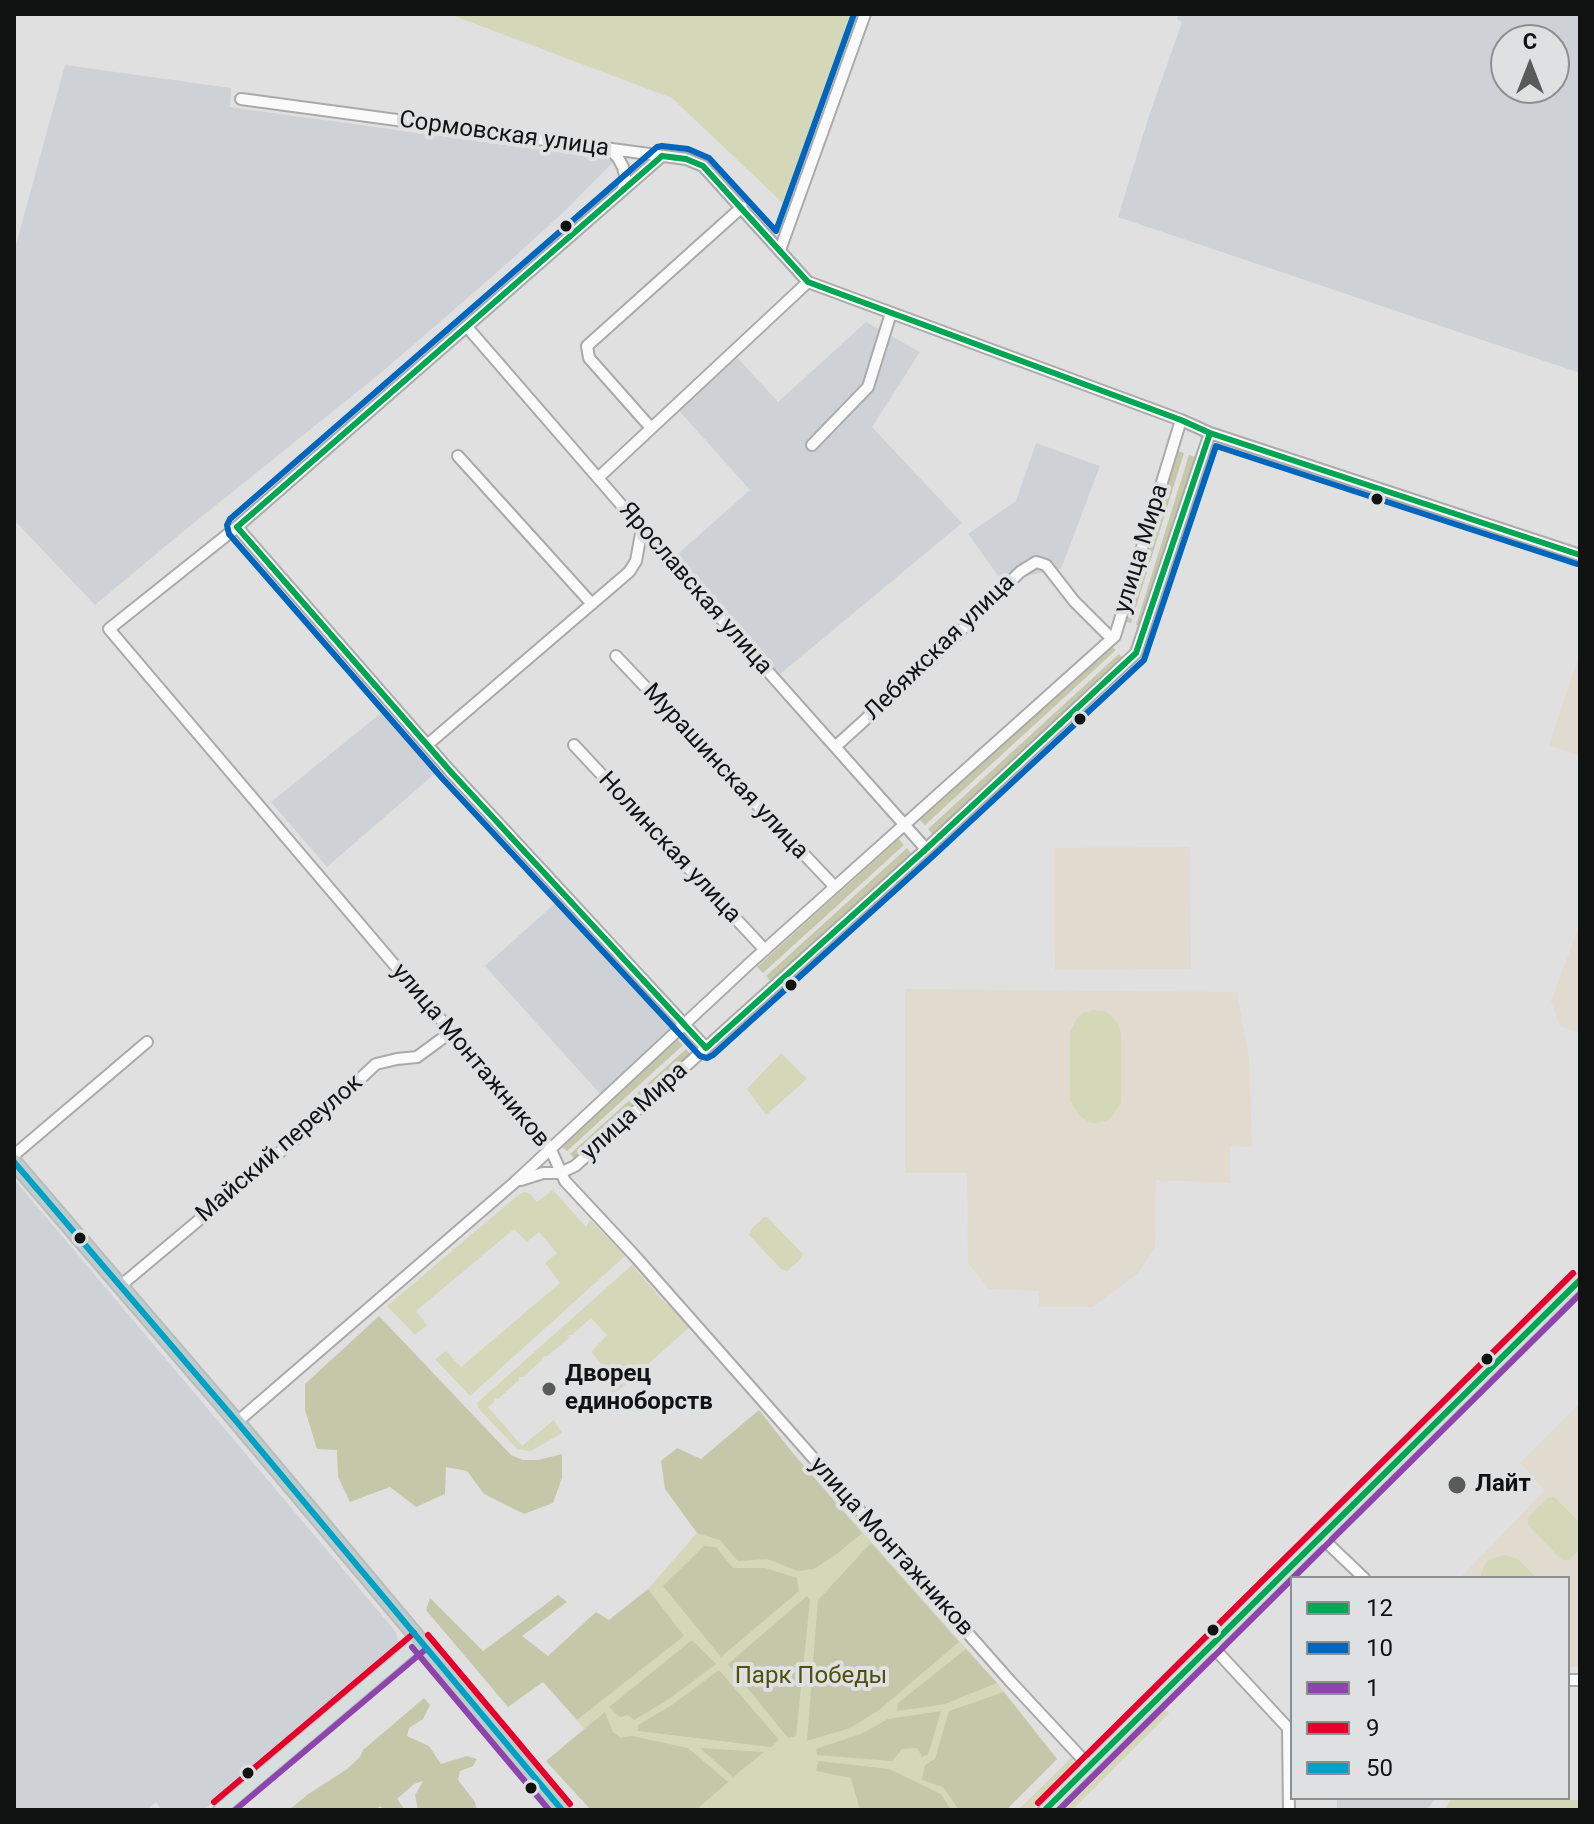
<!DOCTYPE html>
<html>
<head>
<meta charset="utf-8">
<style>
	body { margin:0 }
	#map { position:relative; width:1594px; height:1824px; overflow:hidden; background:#e0e0e1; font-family:Roboto,sans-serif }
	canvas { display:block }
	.frame { position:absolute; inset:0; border:16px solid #111212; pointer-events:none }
	.legend { position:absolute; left:1290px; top:1576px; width:280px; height:224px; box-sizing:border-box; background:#dfe0e2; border:2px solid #8d8e8f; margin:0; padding:10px 14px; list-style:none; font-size:24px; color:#111212 }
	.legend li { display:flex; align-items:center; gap:16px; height:40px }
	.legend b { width:40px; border:2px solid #8d8e8f }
	.north { position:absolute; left:1490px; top:24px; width:80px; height:80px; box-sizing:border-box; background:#dfe0e2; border:2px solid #8d8e8f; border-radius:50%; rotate:0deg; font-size:22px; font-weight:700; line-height:32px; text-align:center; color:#111212 }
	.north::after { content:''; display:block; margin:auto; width:28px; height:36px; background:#595a5a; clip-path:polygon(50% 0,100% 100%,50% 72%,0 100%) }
</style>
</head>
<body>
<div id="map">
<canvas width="1594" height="1824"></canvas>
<div class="frame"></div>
<ul class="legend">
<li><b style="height:10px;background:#00a651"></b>12</li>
<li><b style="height:10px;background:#0065bd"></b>10</li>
<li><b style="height:10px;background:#8e44ad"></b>1</li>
<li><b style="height:10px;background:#e4002b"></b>9</li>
<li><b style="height:10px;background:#01a1c5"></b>50</li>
</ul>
<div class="north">С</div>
</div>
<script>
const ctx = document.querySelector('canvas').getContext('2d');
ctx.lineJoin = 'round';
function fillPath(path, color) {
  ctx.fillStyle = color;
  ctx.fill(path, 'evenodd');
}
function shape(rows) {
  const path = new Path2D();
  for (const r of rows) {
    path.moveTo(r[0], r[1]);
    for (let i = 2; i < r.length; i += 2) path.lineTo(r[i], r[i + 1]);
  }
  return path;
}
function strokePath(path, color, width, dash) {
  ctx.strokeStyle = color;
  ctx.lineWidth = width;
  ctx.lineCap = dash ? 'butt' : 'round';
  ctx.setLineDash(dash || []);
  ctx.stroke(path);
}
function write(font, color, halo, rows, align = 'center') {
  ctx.font = font + ' Roboto,sans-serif';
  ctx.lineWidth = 8;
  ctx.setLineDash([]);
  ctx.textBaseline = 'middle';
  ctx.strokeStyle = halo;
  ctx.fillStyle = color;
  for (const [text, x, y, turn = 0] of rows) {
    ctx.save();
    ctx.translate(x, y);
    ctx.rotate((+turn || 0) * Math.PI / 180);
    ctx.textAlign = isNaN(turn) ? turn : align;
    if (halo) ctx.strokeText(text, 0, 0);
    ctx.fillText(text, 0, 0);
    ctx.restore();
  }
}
const built = shape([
	[1179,14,1580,14,1580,373,1118,217,1148,119,1182,22,1177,19],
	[1554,40,1554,88,1506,88,1506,40],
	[65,65,231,88,230,107,615,160,566,210,502,268,382,372,185,530,95,605,14,520,14,247,16,245],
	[866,322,920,352,872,427,962,523,779,675,673,558,750,490,674,405,735,355,778,402],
	[1036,443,1100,466,1061,569,1002,581,968,534,1016,501],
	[386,709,439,770,327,867,271,802],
	[561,898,670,1018,672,1022,673,1027,671,1033,602,1096,485,966],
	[14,1179,396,1632,398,1642,393,1650,204,1810,162,1810,156,1802,147,1810,14,1810],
	[1337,1798,1435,1798,1427,1810,1337,1810]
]);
const education = shape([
	[1580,653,1580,756,1549,745],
	[1190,847,1191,969,1055,970,1054,848],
	[1580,924,1580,1033,1560,1026,1551,1001],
	[905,989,1237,992,1249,1058,1252,1147,1230,1146,1230,1183,1156,1180,1155,1247,1138,1273,1093,1307,1039,1307,1039,1291,989,1289,968,1263,967,1173,905,1173],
	[1580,1403,1580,1667,1568,1667,1568,1578,1460,1578,1545,1490,1520,1463]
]);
const green = shape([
	[449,14,858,14,786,206,672,98],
	[1093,1010,1105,1011,1110,1015,1118,1024,1121,1033,1121,1103,1111,1118,1106,1121,1095,1123,1089,1122,1079,1115,1070,1100,1070,1032,1078,1017,1083,1013],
	[781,1053,807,1079,766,1115,747,1089],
	[553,1190,586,1227,590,1220,625,1256,470,1396,435,1359,446,1351,461,1367,560,1283,545,1263,557,1253,539,1232,527,1242,514,1229,416,1311,427,1325,415,1335,387,1306,517,1196,524,1192,530,1194,537,1202],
	[767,1217,803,1254,801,1259,787,1271,781,1269,749,1235,751,1229,763,1218],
	[632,1265,663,1301,692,1325,621,1388,577,1417,576,1415,589,1405,596,1397,604,1395,620,1386,591,1352,607,1335,591,1318,572,1335,569,1335,568,1339,547,1356,543,1356,542,1360,523,1377,519,1377,519,1380,498,1399,494,1398,494,1402,488,1407,522,1446,554,1420,562,1433,531,1451,517,1449,478,1408,477,1403],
	[796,1457,997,1683,1057,1759,1006,1810,591,1810,546,1761,584,1729,577,1720,683,1636,648,1589,697,1533],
	[1552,1497,1555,1498,1580,1523,1580,1549,1568,1560,1562,1560,1528,1525,1528,1518,1546,1499],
	[1504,1555,1518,1559,1537,1578,1480,1578,1484,1566,1489,1560],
	[1162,1706,1169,1713,1072,1810,1058,1810],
	[1072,1757,1074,1763,1072,1769,1031,1810,1018,1810],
	[1451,1800,1580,1800,1580,1810,1444,1810]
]);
const forest = shape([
	[1177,451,1184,453,1131,623,1124,621],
	[1189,455,1196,457,1142,627,1136,625],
	[1111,646,1116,650,925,825,920,820],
	[1119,654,1123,658,933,835,928,829],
	[899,839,904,845,763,973,757,967],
	[907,848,912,854,771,982,766,976],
	[677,1039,683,1045,567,1151,562,1147,576,1134,574,1132],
	[686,1049,691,1054,576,1160,570,1154],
	[379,1316,511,1455,523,1460,538,1460,562,1454,562,1478,553,1503,524,1514,484,1494,467,1471,446,1467,445,1494,416,1507,390,1487,350,1502,338,1477,337,1450,317,1449,305,1410,305,1384],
	[759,1410,796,1457,862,1533,838,1553,814,1569,798,1571,767,1559,738,1561,720,1540,697,1533,665,1489,661,1461,677,1448,701,1459],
	[871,1543,959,1642,879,1710,850,1728,807,1741,818,1600],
	[704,1546,716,1547,733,1568,765,1568,797,1578,799,1591,721,1657,663,1586],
	[648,1589,684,1636,577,1720,543,1682,508,1707,426,1610,430,1598,483,1651,558,1595,567,1602,522,1636,548,1656,596,1612,609,1620],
	[807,1596,810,1600,796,1736,788,1738,728,1664],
	[692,1640,716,1664,669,1699,634,1720,628,1715,620,1717,609,1707],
	[966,1649,997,1683,945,1704,897,1711,898,1703],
	[719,1670,779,1740,771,1747,638,1731,638,1725,672,1705],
	[1004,1692,1057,1759,1006,1810,959,1810,943,1787,922,1780,925,1765,935,1759,949,1711],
	[424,1698,430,1705,423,1719,409,1728,407,1736,429,1746,441,1764,467,1756,477,1759,473,1766,460,1771,458,1780,475,1802,477,1810,418,1810,415,1795,423,1781,414,1784,397,1799,405,1810,385,1810,380,1806,375,1810,289,1810,307,1795,347,1769,360,1757,363,1750],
	[941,1711,928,1755,922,1757,917,1748,902,1749,892,1761,817,1755,816,1749,861,1734,888,1719],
	[605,1712,613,1732,621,1738,632,1736,688,1748,728,1782,696,1810,591,1810,546,1761],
	[700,1748,764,1752,733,1777],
	[818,1761,889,1769,941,1794,951,1810,860,1810,851,1778,816,1771]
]);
const minor = shape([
	[241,99,686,159,703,166,808,282,1181,420,1210,433,1580,555],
	[610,149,618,158,623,167,625,176,623,190],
	[662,156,237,527,109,629,550,1148,565,1181,634,1255,1010,1681,1089,1766],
	[780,250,865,14],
	[467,327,683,576,926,849],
	[651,428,589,358,587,346,742,207],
	[812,445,868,387,891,313],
	[458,456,592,604],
	[598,478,808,282],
	[237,527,450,771,706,1048],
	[616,656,835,887],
	[427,745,629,572,636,561,642,528],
	[574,745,765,950],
	[835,747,933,658,1020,572,1036,562,1046,565,1074,601,1112,639],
	[14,1155,147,1042],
	[521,1180,543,1173,560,1173,575,1166,926,849,1136,653,1210,433],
	[119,1287,292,1142,376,1064,397,1059,417,1057,451,1032],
	[237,1422,515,1182,750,963,1115,636,1181,420],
	[1322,1538,1364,1578],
	[1211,1645,1288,1728,1289,1810],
	[1568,1680,1580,1680]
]);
const major = shape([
	[220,1810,420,1641],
	[1045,1810,1580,1280]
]);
const highway = shape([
	[14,1162,237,1422,562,1810]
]);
const bus1 = shape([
	[662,156,686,159,703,166,808,282,1181,420,1210,433,1136,653,926,849,706,1048,450,771,237,527,662,156],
	[1210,433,1580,555],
	[1045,1810,1580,1280]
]);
const bus2 = shape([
	[854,14,776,231,709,158,688,149,662,146,657,147,230,519,227,525,229,534,442,778,700,1056,707,1058,713,1055,933,856,1144,660,1216,446,1577,564]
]);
const bus3 = shape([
	[1293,1578,1580,1294],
	[412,1647,549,1810],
	[235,1810,426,1649],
	[1059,1810,1292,1579]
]);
const bus4 = shape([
	[428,1635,570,1804],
	[214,1802,414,1633],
	[1038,1803,1573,1273]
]);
const bus5 = shape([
	[14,1162,237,1422,562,1810]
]);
const markers = [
	[566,226,7,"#111212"],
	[1377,499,7,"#111212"],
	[1080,719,7,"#111212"],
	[791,985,7,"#111212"],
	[80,1238,7,"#111212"],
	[1487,1359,7,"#111212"],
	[549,1389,8,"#595a5a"],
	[1457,1485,10,"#595a5a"],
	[1213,1630,7,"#111212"],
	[248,1773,7,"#111212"],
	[531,1788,7,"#111212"]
];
const streetNames = [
	["Сормовская улица",504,135,8],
	["улица Мира",1142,549,-73],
	["Ярославская улица",695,589,49],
	["Лебяжская улица",940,648,-44],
	["Мурашинская улица",725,772,47],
	["Нолинская улица",669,848,47],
	["улица Монтажников",470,1056,50],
	["улица Мира",635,1112,-42],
	["Майский переулок",280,1149,-41],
	["улица Монтажников",891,1547,48]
];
const poiNames = [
	["Дворец",565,1375],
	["единоборств",565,1403],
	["Лайт",1475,1485]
];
const parkNames = [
	["Парк Победы",811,1677]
];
fillPath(built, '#ced2d7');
fillPath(education, '#e1dacf');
fillPath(green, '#d4d7b8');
fillPath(forest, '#c5c8a8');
strokePath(minor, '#aaaaab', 14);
strokePath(major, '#bbbbbc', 16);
strokePath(highway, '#bbbbbc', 18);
strokePath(minor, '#fafafa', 10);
strokePath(major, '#d7dede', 12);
strokePath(highway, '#becccb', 14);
strokePath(bus1, '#00a651', 6);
strokePath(bus2, '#0065bd', 6);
strokePath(bus3, '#8e44ad', 6);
strokePath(bus4, '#e4002b', 6);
strokePath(bus5, '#01a1c5', 6);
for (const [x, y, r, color] of markers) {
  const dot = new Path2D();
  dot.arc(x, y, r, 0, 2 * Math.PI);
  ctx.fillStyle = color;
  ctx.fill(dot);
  strokePath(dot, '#dfe0e2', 3);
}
write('24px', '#111212', '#dfe0e2', streetNames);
write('bold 24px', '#111212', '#dfe0e2', poiNames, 'left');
write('24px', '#4e510a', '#dfe0e2', parkNames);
</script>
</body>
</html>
